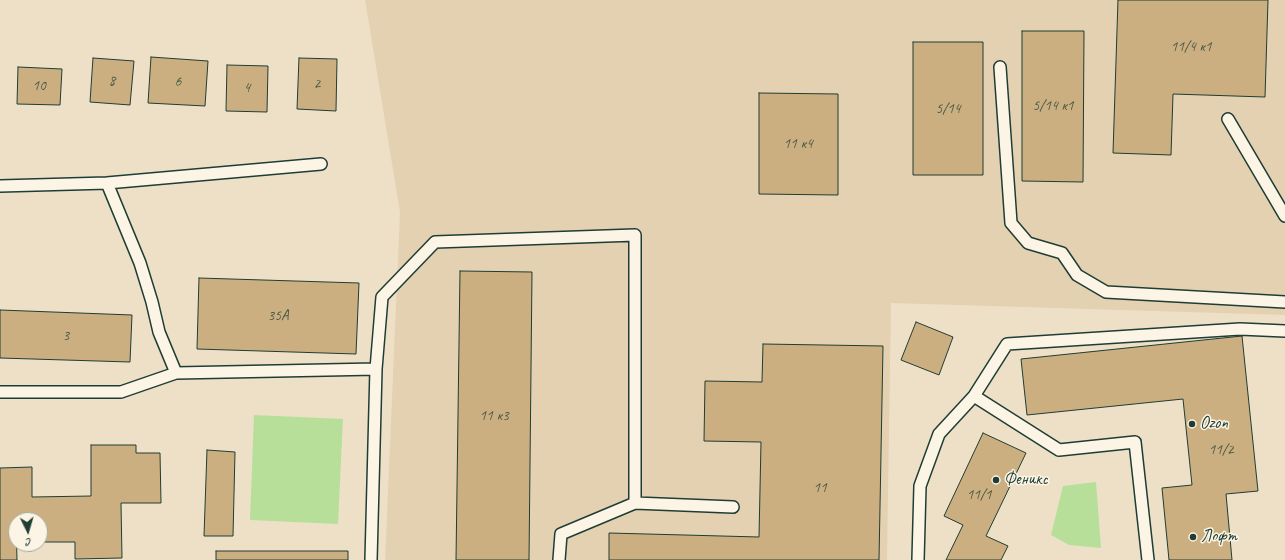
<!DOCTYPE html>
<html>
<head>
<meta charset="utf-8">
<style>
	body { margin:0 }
	#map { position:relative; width:1285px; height:560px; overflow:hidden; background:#eee0c7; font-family:Caveat,sans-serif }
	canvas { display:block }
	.north { position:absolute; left:8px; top:512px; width:40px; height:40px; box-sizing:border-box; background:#fcf5e5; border:1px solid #a4ab9e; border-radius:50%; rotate:175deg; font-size:11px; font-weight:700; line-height:16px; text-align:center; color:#1f3d34 }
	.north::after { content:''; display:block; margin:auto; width:14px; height:18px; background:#1f3d34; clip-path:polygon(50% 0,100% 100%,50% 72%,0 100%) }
</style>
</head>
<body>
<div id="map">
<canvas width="1285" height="560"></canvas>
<div class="north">С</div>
</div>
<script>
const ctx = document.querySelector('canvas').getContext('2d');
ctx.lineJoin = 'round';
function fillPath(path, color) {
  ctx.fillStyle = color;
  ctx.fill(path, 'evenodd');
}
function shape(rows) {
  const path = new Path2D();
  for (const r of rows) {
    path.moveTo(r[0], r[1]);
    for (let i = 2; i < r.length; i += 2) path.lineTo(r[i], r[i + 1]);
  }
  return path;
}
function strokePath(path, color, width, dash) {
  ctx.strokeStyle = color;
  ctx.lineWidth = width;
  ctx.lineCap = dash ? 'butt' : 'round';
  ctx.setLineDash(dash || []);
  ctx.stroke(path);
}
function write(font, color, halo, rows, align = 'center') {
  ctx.font = font + ' Caveat,sans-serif';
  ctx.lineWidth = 3;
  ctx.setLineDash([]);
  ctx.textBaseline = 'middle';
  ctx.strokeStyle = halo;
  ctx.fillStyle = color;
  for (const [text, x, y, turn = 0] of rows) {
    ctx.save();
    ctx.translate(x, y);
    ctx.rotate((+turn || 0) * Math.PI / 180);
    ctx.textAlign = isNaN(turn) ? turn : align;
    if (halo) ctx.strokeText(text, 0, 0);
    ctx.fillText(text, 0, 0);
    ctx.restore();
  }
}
const built = shape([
	[365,0,1285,0,1285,315,891,303,887,560,385,560,400,212]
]);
const green = shape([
	[254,415,343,419,338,524,250,520],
	[1096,482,1101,548,1069,545,1051,535,1063,486]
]);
const building = shape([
	[1118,0,1268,0,1265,97,1173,94,1171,155,1113,153,1118,0],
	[1022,31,1084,31,1083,182,1022,181,1022,31],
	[913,42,983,42,983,175,913,175,913,42],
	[151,57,208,61,205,106,148,103,151,57],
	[93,58,134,61,130,105,90,102,93,58],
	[299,58,337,59,336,111,297,109,299,58],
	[227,65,268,66,267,112,226,111,227,65],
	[18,67,62,69,60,105,17,104,18,67],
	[759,93,838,94,838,195,759,194,759,93],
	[460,271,532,272,529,560,456,560,460,271],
	[199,278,359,283,356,354,197,349,199,278],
	[0,310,132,315,130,362,0,358,0,310],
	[916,322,953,337,939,375,901,360,916,322],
	[1242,336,1258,491,1226,494,1232,560,1169,560,1162,488,1192,485,1183,399,1027,415,1021,359,1242,336],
	[763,344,883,346,879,560,609,560,609,533,759,537,761,442,704,441,705,381,762,382,763,344],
	[983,433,1026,453,986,536,1008,546,1001,560,946,560,963,525,944,516,983,433],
	[91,445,136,445,136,453,160,453,161,503,121,503,122,558,75,559,75,542,40,542,40,520,16,520,17,560,0,560,0,468,32,467,32,497,91,496,91,445],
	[207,450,235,452,233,536,204,536,207,450],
	[216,551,348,551,348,560,216,560,216,551]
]);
const lane = shape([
	[1000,67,1011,223,1028,243,1062,253,1077,275,1106,292,1285,302],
	[1228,119,1285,216],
	[107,183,321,164],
	[0,186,107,183,140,263,152,302,159,332,176,373,376,369,371,560],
	[376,369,382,297,435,242,635,235,635,503],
	[0,392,121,392,176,373],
	[559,560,561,534,635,503,733,507],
	[918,560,920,486,939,434,974,396],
	[1148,560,1135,442,1059,450,974,396,1007,344,1240,329,1285,331]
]);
const markers = [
	[1192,424,4,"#1f3d34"],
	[996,480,4,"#1f3d34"],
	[1193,537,4,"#1f3d34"]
];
const numberNames = [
	["11/4 к1",1191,47],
	["8",112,81],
	["6",178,82],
	["2",317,84],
	["10",39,86],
	["4",247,88],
	["5/14 к1",1053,106],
	["5/14",948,109],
	["11 к4",798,144],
	["35А",278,316],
	["3",66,336],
	["11 к3",494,416],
	["11/2",1221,450],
	["11",820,488],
	["11/1",979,495]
];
const poiNames = [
	["Ozon",1200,424],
	["Феникс",1004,480],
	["Лофт",1201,537]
];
fillPath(built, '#e4d1b2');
fillPath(green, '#b8df9a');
fillPath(building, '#ccaf81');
strokePath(building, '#1f3d34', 1);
strokePath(lane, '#1f3d34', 14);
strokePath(lane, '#fcf5e5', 11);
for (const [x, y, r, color] of markers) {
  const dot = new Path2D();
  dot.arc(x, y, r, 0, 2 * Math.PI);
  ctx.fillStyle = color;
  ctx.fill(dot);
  strokePath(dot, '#fcf5e5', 1.5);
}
write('15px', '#4a5a47', null, numberNames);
write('17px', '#1f3d34', '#fcf5e5', poiNames, 'left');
</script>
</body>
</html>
